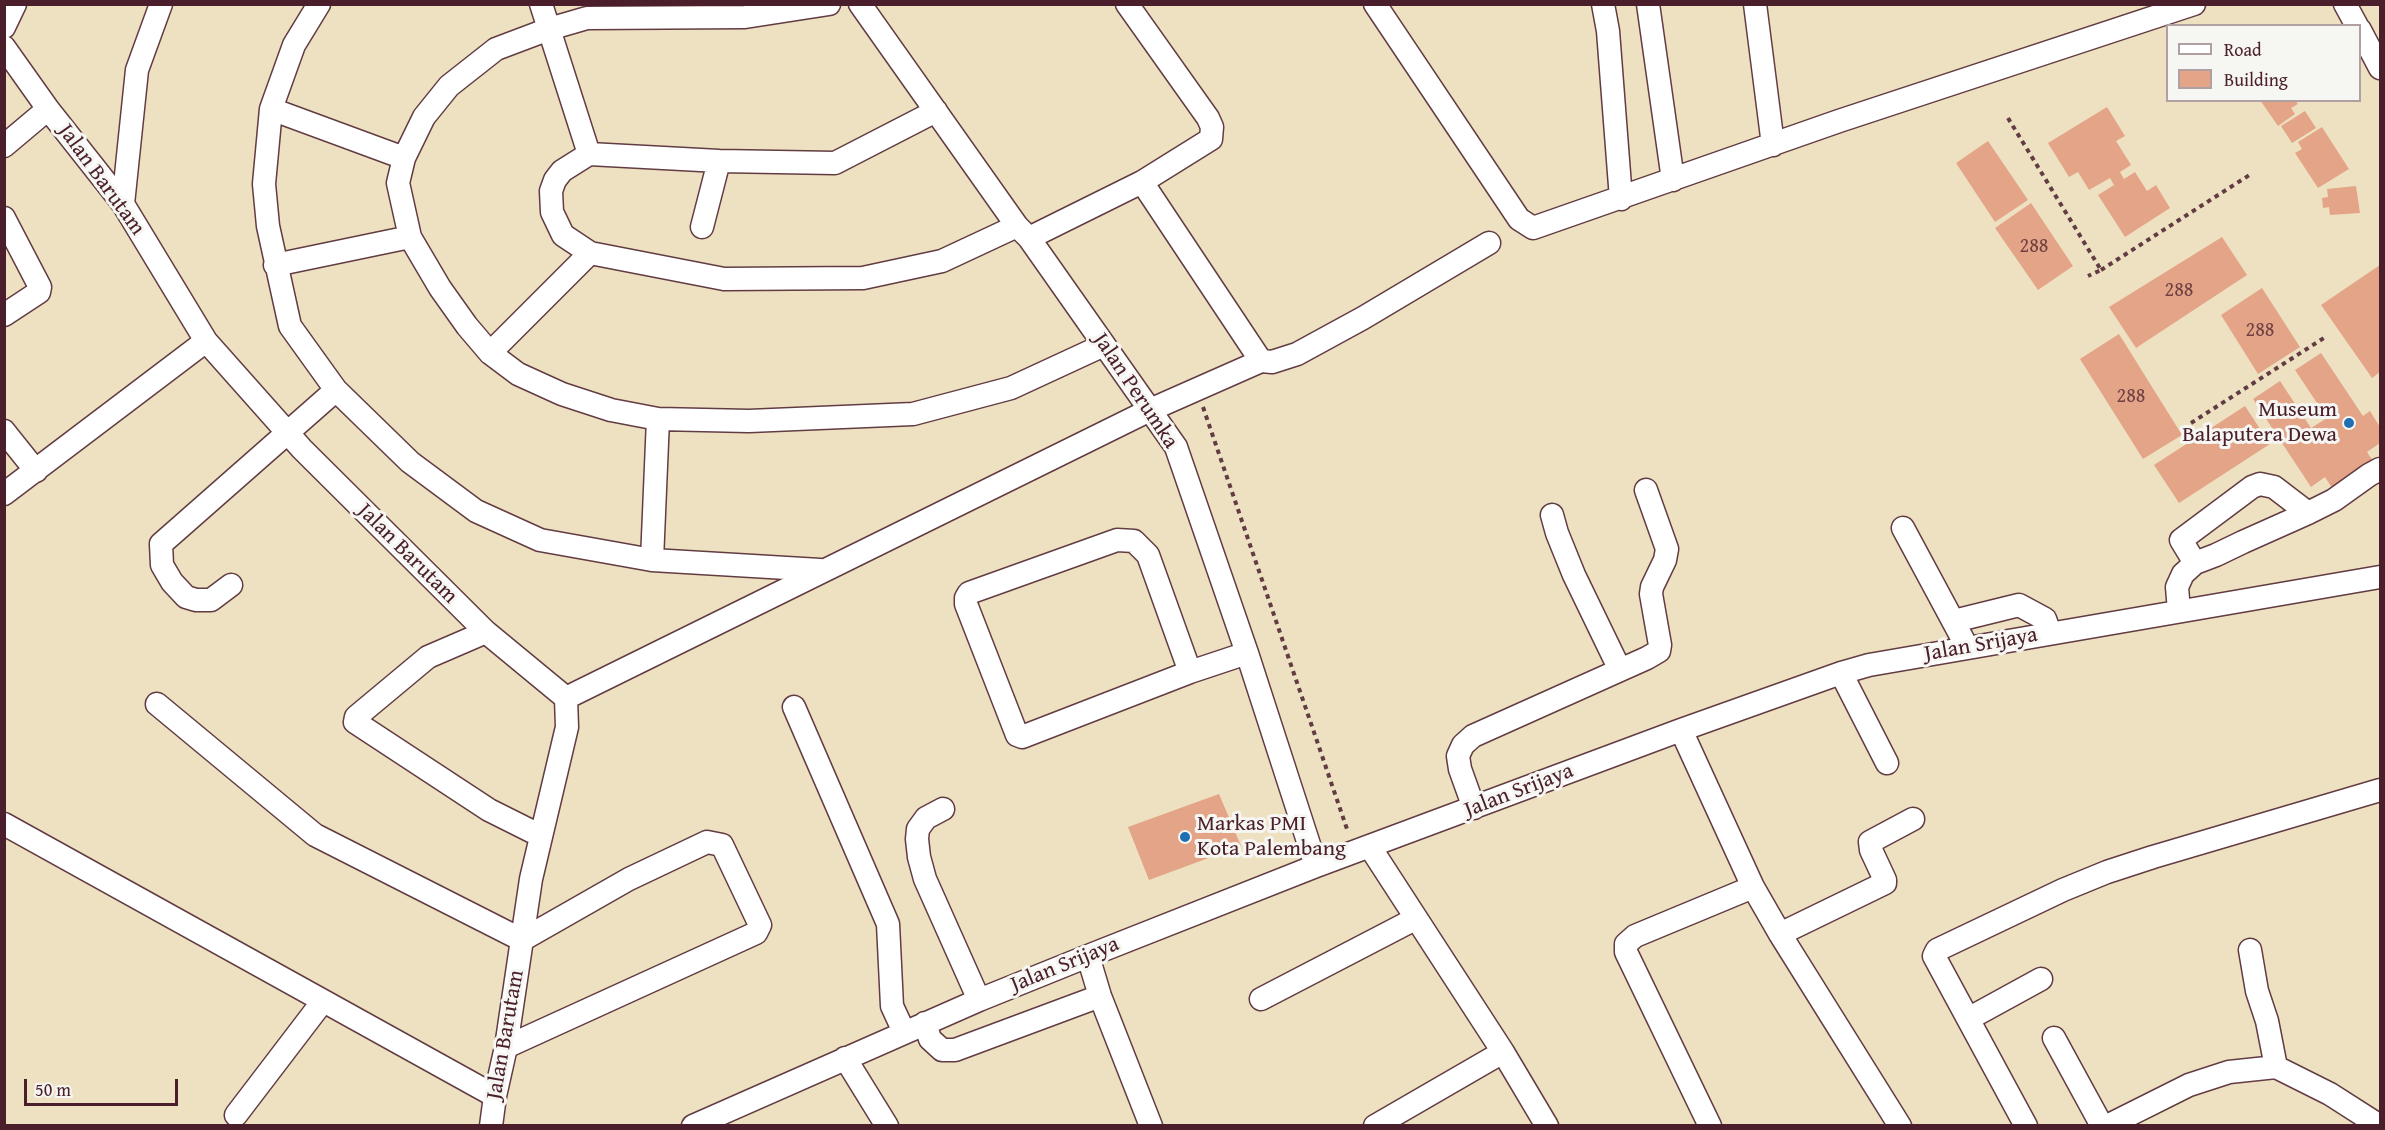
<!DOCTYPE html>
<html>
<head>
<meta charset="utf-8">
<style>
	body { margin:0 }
	#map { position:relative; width:2385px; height:1130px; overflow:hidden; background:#ede1c2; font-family:"Gentium Book Plus",serif }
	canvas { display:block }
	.frame { position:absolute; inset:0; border:6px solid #4a1f2b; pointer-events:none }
	.legend { position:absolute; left:2166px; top:24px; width:195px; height:78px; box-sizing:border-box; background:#f6f6f2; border:2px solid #b1a0a2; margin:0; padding:8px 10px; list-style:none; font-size:18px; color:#4a1f2b }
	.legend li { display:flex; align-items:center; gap:12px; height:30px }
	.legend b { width:30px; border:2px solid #b1a0a2 }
	.scale { position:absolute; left:24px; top:1079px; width:154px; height:27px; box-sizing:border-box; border:3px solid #4a1f2b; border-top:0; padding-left:8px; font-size:18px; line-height:21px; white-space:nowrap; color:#4a1f2b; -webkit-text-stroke:4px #f6f6f2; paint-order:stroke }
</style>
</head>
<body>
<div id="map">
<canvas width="2385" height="1130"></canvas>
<div class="frame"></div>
<ul class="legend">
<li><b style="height:8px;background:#fff"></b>Road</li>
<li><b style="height:16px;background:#e4a487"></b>Building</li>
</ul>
<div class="scale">50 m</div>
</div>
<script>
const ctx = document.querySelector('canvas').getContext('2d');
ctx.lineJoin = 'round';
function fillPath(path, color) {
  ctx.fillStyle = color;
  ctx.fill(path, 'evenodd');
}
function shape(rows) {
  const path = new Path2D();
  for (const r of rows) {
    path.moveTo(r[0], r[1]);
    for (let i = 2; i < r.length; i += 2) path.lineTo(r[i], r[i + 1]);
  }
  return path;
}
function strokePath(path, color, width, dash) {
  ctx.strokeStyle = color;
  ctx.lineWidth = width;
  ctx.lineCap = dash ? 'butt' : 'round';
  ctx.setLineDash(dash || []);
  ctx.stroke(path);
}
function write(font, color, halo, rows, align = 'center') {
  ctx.font = font + ' "Gentium Book Plus",serif';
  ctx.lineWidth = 6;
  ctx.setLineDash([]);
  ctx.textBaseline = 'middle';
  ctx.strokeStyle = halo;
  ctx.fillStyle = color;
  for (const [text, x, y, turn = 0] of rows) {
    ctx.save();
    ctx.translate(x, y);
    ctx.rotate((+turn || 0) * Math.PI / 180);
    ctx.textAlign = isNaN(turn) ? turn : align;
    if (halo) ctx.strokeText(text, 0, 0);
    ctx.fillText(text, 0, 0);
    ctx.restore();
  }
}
const building = shape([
	[2260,100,2295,100,2298,104,2291,108,2295,114,2278,126],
	[2107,107,2125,136,2116,141,2131,165,2120,172,2124,179,2135,172,2147,191,2156,185,2170,208,2125,237,2098,195,2114,185,2110,178,2089,190,2078,172,2069,177,2048,143],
	[2305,111,2316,128,2292,143,2281,126],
	[2322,127,2349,169,2318,188,2295,153,2302,149,2298,142],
	[1988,141,2028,200,1995,222,1956,163],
	[2356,186,2360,213,2330,215,2329,207,2323,208,2322,198,2328,197,2327,189],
	[2031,203,2073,266,2038,290,1995,228],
	[2222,237,2247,275,2136,348,2109,307],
	[2380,265,2380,372,2372,378,2321,305],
	[2262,288,2300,347,2258,374,2221,315],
	[2119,334,2182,435,2143,459,2080,359],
	[2321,353,2363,416,2370,411,2380,427,2380,443,2367,452,2375,464,2334,491,2325,477,2311,487,2253,399,2280,381,2311,428,2327,418,2295,370],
	[2245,406,2270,444,2179,503,2154,465],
	[1219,794,1241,846,1149,880,1128,827]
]);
const path = shape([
	[2008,118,2101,270,2088,276],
	[2101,270,2251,174],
	[1203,407,1348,832],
	[2191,423,2327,336]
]);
const minor = shape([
	[319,4,294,45,271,109,264,184,268,226,290,326,336,390,410,462,476,511,540,540,652,560,820,570],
	[541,4,589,154],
	[829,4,745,17,587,18,549,29,496,49,449,86,424,117,404,158,398,183,410,237,440,288,467,326,490,353,518,374,562,394,611,410,658,419,749,421,913,414,1011,388,1104,345],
	[860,4,1017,226,1029,238,1176,447,1247,653,1316,866],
	[1375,4,1519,219,1533,228,1839,121,2194,4],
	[1603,4,1608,31,1621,199],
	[1648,4,1673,180],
	[1755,4,1773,145],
	[2345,4,2357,26],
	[4,27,15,4],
	[2360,30,2380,68],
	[4,47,48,109,123,204,206,341,302,449,486,632,566,698,567,727,531,879,506,1047,495,1096,491,1126],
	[271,109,404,158],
	[936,111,835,163,719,161,589,154,562,171,555,180,551,191,552,212,563,235,590,253,724,279,863,278,942,261,1017,226],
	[4,146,48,109],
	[1142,182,1261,361],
	[123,204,137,70,161,4],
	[4,218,40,287,39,292,4,315],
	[702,227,719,161],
	[1029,238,1142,182,1211,139,1212,127,1208,118,1127,4],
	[275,265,410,237],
	[490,353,590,253],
	[4,431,36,471],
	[4,494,206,341],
	[2308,513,2274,487,2260,484,2252,487,2181,540,2195,563,2216,555,2243,542,2308,513,2334,500,2369,475,2380,469],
	[1552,515,1557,533,1574,575,1620,670],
	[1903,528,1967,647],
	[652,560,658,419],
	[231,585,211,600,196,600,186,597,172,582,162,565,161,544,336,390],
	[2179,611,2177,587,2183,574,2195,563],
	[1954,621,2019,605,2045,619,2050,633],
	[486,632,428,657,356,717,355,722,489,810,541,836],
	[1190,672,1148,555,1134,541,1117,540,969,593,966,598,966,604,1017,735,1022,737,1190,672,1247,653],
	[1841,673,1887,763],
	[566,698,1150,410,1261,361,1272,362,1297,354,1363,318,1489,243],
	[157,704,315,835,522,940,629,879,707,842,722,845,760,925,756,933,506,1047],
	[794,707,888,924,892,1006,904,1032],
	[1681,730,1753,887,1780,934,1900,1126],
	[1474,808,1460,769,1458,756,1463,745,1473,736,1647,658,1659,651,1660,645,1651,594,1652,587,1665,560,1667,549,1646,490],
	[943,809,926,818,918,829,917,839,919,857,925,879,979,1000],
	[4,824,495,1096],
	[1370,847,1503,1052,1547,1126],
	[1780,934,1885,883,1885,880,1871,850,1870,842,1913,819],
	[2250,950,2257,991,2267,1021,2276,1067],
	[1088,956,1100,996,1151,1126],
	[1261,999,1415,919],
	[1968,1019,2041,979],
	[925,1023,930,1039,942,1050,955,1050,1100,996],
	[2054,1038,2102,1126],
	[845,1058,887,1126],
	[236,1115,323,1001],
	[693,1126,979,1000,1088,956,1316,866,1681,730,1841,673,1869,665,2380,577],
	[1375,1126,1503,1052],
	[1710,1126,1626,952,1626,944,1635,936,1753,887],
	[2026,1126,1934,956,1937,950,2063,890,2107,872,2153,857,2380,790],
	[2107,1126,2189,1085,2229,1072,2276,1067,2330,1094,2380,1126]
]);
const markers = [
	[2349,423,6,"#1f6fb2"],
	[1185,837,6,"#1f6fb2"]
];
const numberNames = [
	["288",2034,247],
	["288",2179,291],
	["288",2260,331],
	["288",2131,397]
];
const streetNames = [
	["Jalan Barutam",101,180,54],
	["Jalan Perumka",1135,391,56],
	["Jalan Barutam",407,554,45],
	["Jalan Srijaya",1981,645,-10],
	["Jalan Srijaya",1519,791,-21],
	["Jalan Srijaya",1065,965,-22],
	["Jalan Barutam",506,1035,-80]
];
const poiNames = [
	["Museum",2337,410],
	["Balaputera Dewa",2337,435],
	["Markas PMI",1197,824,"left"],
	["Kota Palembang",1197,849,"left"]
];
fillPath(building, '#e4a487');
strokePath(minor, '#623c42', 25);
strokePath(path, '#623c42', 4, [4.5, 4.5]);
strokePath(minor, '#fff', 22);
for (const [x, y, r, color] of markers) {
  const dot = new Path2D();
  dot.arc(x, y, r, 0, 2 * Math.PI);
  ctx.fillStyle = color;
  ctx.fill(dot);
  strokePath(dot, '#f6f6f2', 2);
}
write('20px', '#704042', null, numberNames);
write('22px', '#4a1f2b', '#f6f6f2', streetNames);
write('22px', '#4a1f2b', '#f6f6f2', poiNames, 'right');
</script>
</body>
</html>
